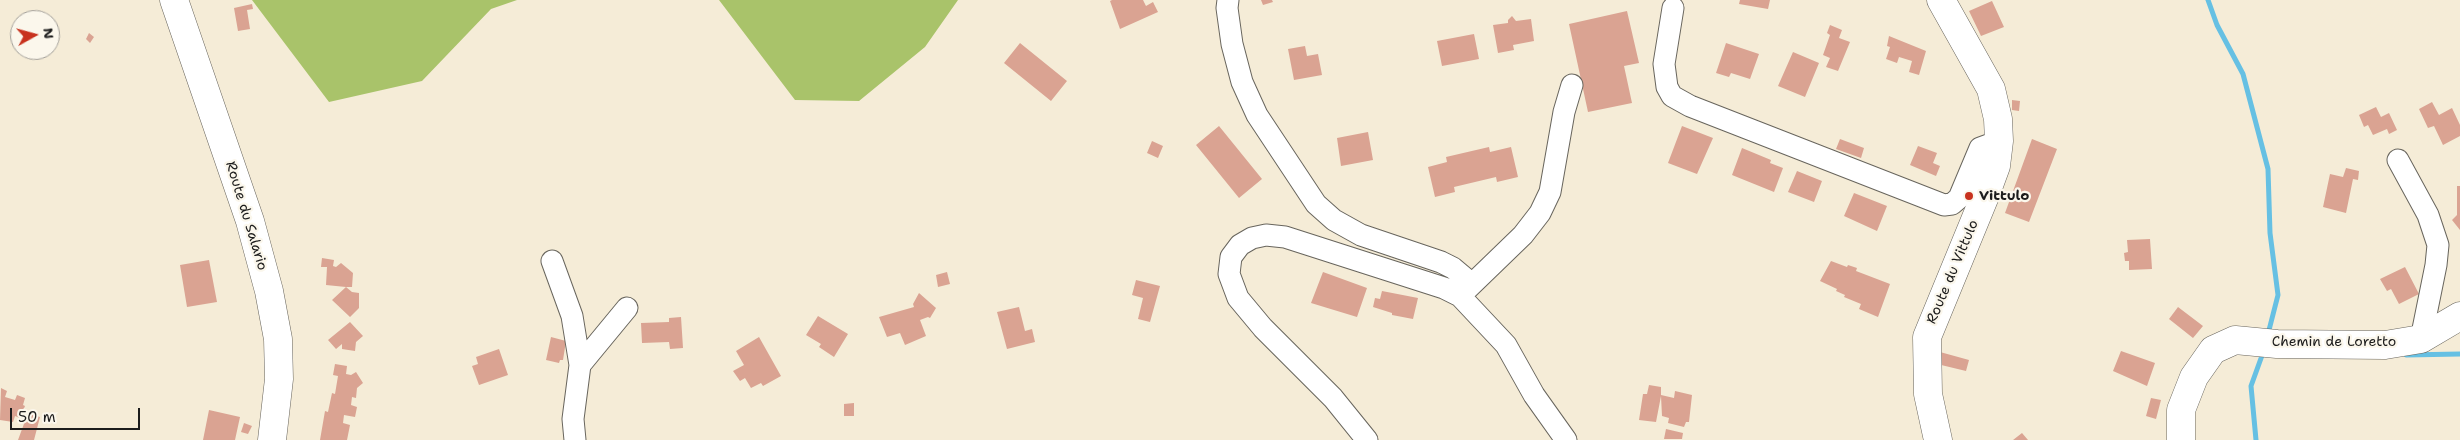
<!DOCTYPE html>
<html>
<head>
<meta charset="utf-8">
<style>
	body { margin:0 }
	#map { position:relative; width:2460px; height:440px; overflow:hidden; background:#f5ecd7; font-family:"Shantell Sans",sans-serif }
	canvas { display:block }
	.north { position:absolute; left:10px; top:10px; width:50px; height:50px; box-sizing:border-box; background:#fbf7ec; border:1px solid #a29f99; border-radius:50%; rotate:83deg; font-size:14px; font-weight:700; line-height:20px; text-align:center; color:#1c1c1c }
	.north::after { content:''; display:block; margin:auto; width:18px; height:22px; background:#c8321e; clip-path:polygon(50% 0,100% 100%,50% 72%,0 100%) }
	.scale { position:absolute; left:10px; top:408px; width:130px; height:22px; box-sizing:border-box; border:2px solid #1c1c1c; border-top:0; padding-left:6px; font-size:15px; line-height:18px; white-space:nowrap; color:#1c1c1c; -webkit-text-stroke:4px #fbf7ec; paint-order:stroke }
</style>
</head>
<body>
<div id="map">
<canvas width="2460" height="440"></canvas>
<div class="north">N</div>
<div class="scale">50 m</div>
</div>
<script>
const ctx = document.querySelector('canvas').getContext('2d');
ctx.lineJoin = 'round';
function fillPath(path, color) {
  ctx.fillStyle = color;
  ctx.fill(path, 'evenodd');
}
function shape(rows) {
  const path = new Path2D();
  for (const r of rows) {
    path.moveTo(r[0], r[1]);
    for (let i = 2; i < r.length; i += 2) path.lineTo(r[i], r[i + 1]);
  }
  return path;
}
function strokePath(path, color, width, dash) {
  ctx.strokeStyle = color;
  ctx.lineWidth = width;
  ctx.lineCap = dash ? 'butt' : 'round';
  ctx.setLineDash(dash || []);
  ctx.stroke(path);
}
function write(font, color, halo, rows, align = 'center') {
  ctx.font = font + ' "Shantell Sans",sans-serif';
  ctx.lineWidth = 4.5;
  ctx.setLineDash([]);
  ctx.textBaseline = 'middle';
  ctx.strokeStyle = halo;
  ctx.fillStyle = color;
  for (const [text, x, y, turn = 0] of rows) {
    ctx.save();
    ctx.translate(x, y);
    ctx.rotate((+turn || 0) * Math.PI / 180);
    ctx.textAlign = isNaN(turn) ? turn : align;
    if (halo) ctx.strokeText(text, 0, 0);
    ctx.fillText(text, 0, 0);
    ctx.restore();
  }
}
const green = shape([
	[252,0,517,0,491,9,422,81,329,102],
	[719,0,958,0,925,47,859,101,795,100]
]);
const stream = shape([
	[2208,0,2217,25,2243,74,2268,169,2270,233,2278,295,2268,334],
	[2406,355,2460,354],
	[2256,440,2251,386,2264,350]
]);
const building = shape([
	[1112,0,1143,0,1146,6,1153,2,1158,12,1120,29,1110,1],
	[1261,0,1272,0,1273,2,1263,5],
	[1740,0,1770,0,1768,9,1739,4],
	[1992,1,2004,27,1981,36,1969,11],
	[252,4,253,9,247,10,250,29,238,31,234,8],
	[1627,11,1639,63,1624,66,1632,103,1588,112,1569,24],
	[1512,16,1516,21,1531,19,1534,41,1513,45,1514,50,1498,53,1493,25,1508,23,1508,20],
	[1830,25,1842,30,1839,38,1850,42,1838,71,1826,67,1830,58,1823,55,1830,35,1827,33],
	[89,33,94,37,90,43,86,39],
	[1474,34,1479,59,1442,66,1437,41],
	[1889,36,1926,51,1919,75,1909,72,1912,61,1899,57,1897,63,1886,59,1890,47,1887,46],
	[1020,43,1067,81,1051,101,1004,63],
	[1726,43,1759,54,1750,79,1731,73,1729,77,1716,73],
	[1305,46,1307,56,1318,54,1322,75,1294,80,1288,49],
	[1793,52,1819,63,1805,97,1778,86],
	[2012,100,2020,101,2019,111,2012,110],
	[2432,102,2439,115,2452,108,2460,125,2460,136,2443,145,2434,126,2428,128,2419,109],
	[2376,107,2381,117,2389,113,2397,130,2389,134,2387,129,2373,135,2368,125,2364,127,2359,115],
	[1219,126,1262,179,1239,198,1196,145],
	[1682,126,1713,138,1697,174,1668,163],
	[1368,132,1373,160,1341,166,1337,138],
	[1840,139,1864,148,1861,158,1836,149],
	[2032,139,2057,149,2029,222,2005,213],
	[1152,141,1163,146,1158,158,1147,153],
	[1918,146,1937,153,1933,163,1940,166,1936,176,1910,165],
	[1489,147,1490,152,1511,147,1518,177,1497,182,1496,177,1454,187,1455,192,1435,197,1428,167,1447,162,1446,157],
	[1742,148,1771,160,1770,163,1783,168,1774,192,1732,175],
	[2346,168,2359,171,2358,180,2353,179,2346,213,2323,207,2330,174,2343,177],
	[1797,171,1822,181,1814,202,1788,192],
	[2457,186,2460,186,2460,230,2452,220,2457,215],
	[1854,193,1887,206,1877,231,1844,216],
	[2150,239,2152,269,2129,270,2129,261,2125,261,2124,253,2128,252,2127,240],
	[322,258,334,260,333,266,336,267,341,263,353,273,352,287,346,287,352,292,359,293,359,308,350,317,332,300,346,287,326,285,327,267,321,267],
	[209,260,217,302,187,307,180,265],
	[1831,261,1847,267,1848,265,1857,268,1856,271,1890,284,1878,317,1859,309,1861,304,1844,297,1845,295,1836,291,1837,289,1820,281],
	[2405,267,2419,294,2399,304,2391,289,2387,291,2380,279],
	[947,272,950,284,938,287,936,275],
	[1323,272,1367,288,1357,317,1311,303],
	[1136,280,1160,286,1150,322,1138,319,1143,298,1132,295],
	[1382,291,1418,298,1413,319,1392,315,1392,313,1373,307,1375,298,1380,299],
	[919,293,936,308,930,318,928,317,920,320,926,336,905,345,900,333,887,337,879,317,914,307,913,304],
	[1019,307,1025,331,1032,329,1035,342,1007,349,997,312],
	[2178,307,2203,326,2193,338,2169,319],
	[818,316,848,334,834,357,819,347,821,344,806,335],
	[681,317,683,348,670,349,669,342,642,343,641,323,669,322,669,318],
	[350,322,363,336,356,342,355,351,342,349,342,344,336,349,328,340],
	[551,337,566,341,563,360,560,360,559,363,546,360],
	[759,337,781,376,763,386,761,383,751,388,745,378,740,381,733,371,744,365,736,351],
	[499,349,508,375,479,385,472,366,478,364,476,357],
	[2121,351,2155,363,2147,386,2113,371],
	[1940,352,1969,360,1966,371,1937,364],
	[335,364,347,366,346,374,351,375,356,372,363,383,357,388,356,398,352,397,351,405,357,407,355,417,344,415,343,423,350,425,347,440,320,440,325,411,328,412,332,393,335,394,338,376,333,375],
	[1649,385,1661,387,1661,395,1674,398,1675,391,1692,395,1689,422,1686,422,1684,427,1668,423,1669,418,1662,416,1661,396,1656,422,1639,420,1643,394,1647,394],
	[1,388,7,391,5,397,15,400,17,395,25,398,23,405,25,406,20,418,15,416,13,422,0,420],
	[2151,398,2161,400,2156,419,2146,416],
	[854,403,854,416,844,416,844,404],
	[209,410,240,417,235,440,203,440],
	[28,413,40,417,34,440,18,440],
	[244,423,252,426,248,434,241,432],
	[1666,429,1683,433,1682,439,1664,439],
	[2022,433,2028,440,2013,440]
]);
const street = shape([
	[1228,0,1227,8,1232,44,1242,82,1257,115,1316,204,1334,220,1361,235,1441,262,1453,268,1472,284],
	[1673,8,1664,64,1667,87,1672,96,1690,106,1944,205,1952,204,1959,198,1980,148,1999,141],
	[2398,160,2428,215,2438,245,2436,265,2421,339],
	[552,261,572,316,580,365],
	[1462,294,1523,235,1540,213,1550,192,1564,112,1572,85],
	[575,440,573,419,580,365,627,308],
	[1367,440,1333,398,1263,328,1238,298,1229,274,1231,257,1240,245,1252,238,1266,235,1285,237,1444,288,1460,296,1506,345,1534,395,1566,440]
]);
const secondary = shape([
	[174,0,250,221,269,291,278,339,279,379,272,440],
	[1938,440,1928,394,1927,337,1985,196,1996,166,1999,141,1998,119,1991,89,1941,0],
	[2181,440,2181,410,2194,377,2213,350,2235,340,2277,344,2385,345,2421,339,2460,316]
]);
const markers = [
	[1969,196,5,"#c8321e"]
];
const poiNames = [
	["Vittulo",1979,196]
];
const streetNames = [
	["Route du Salario",246,216,73],
	["Route du Vittulo",1953,272,-67],
	["Chemin de Loretto",2334,342]
];
fillPath(green, '#a9c36a');
strokePath(stream, '#66c0e3', 5);
fillPath(building, '#daa392');
strokePath(street, '#68655d', 23);
strokePath(secondary, '#68655d', 29);
strokePath(street, '#fff', 21);
strokePath(secondary, '#fff', 28);
for (const [x, y, r, color] of markers) {
  const dot = new Path2D();
  dot.arc(x, y, r, 0, 2 * Math.PI);
  ctx.fillStyle = color;
  ctx.fill(dot);
  strokePath(dot, '#fbf7ec', 2);
}
write('bold 14px', '#1c1c1c', '#fbf7ec', poiNames, 'left');
write('14px', '#1c1c1c', '#fbf7ec', streetNames);
</script>
</body>
</html>
